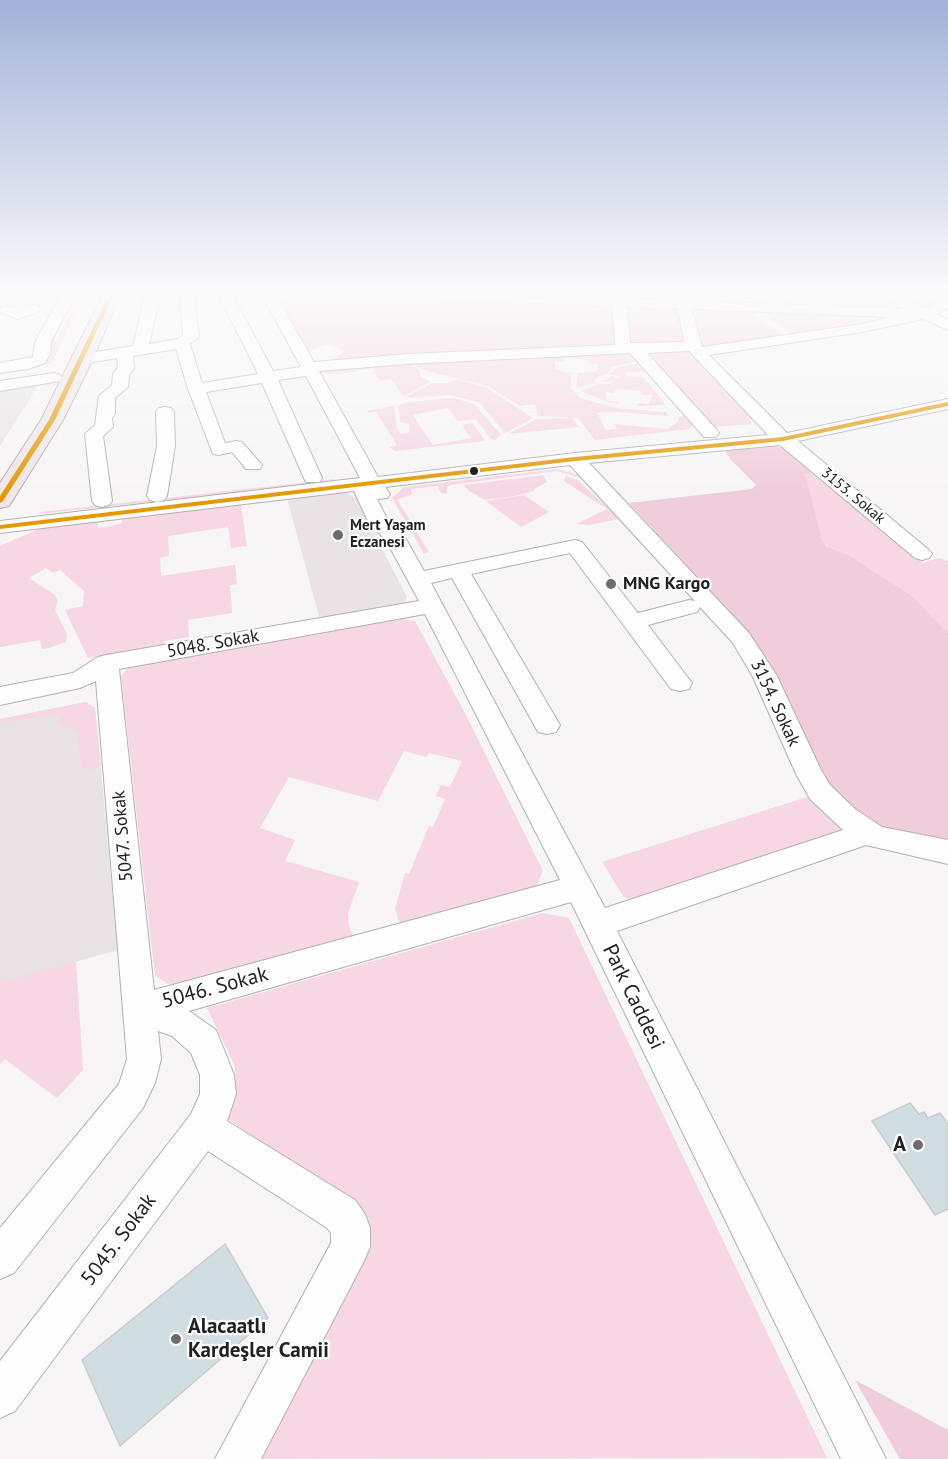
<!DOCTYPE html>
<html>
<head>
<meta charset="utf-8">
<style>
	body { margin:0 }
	canvas { display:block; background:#f7f5f6 }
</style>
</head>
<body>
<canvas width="948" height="1459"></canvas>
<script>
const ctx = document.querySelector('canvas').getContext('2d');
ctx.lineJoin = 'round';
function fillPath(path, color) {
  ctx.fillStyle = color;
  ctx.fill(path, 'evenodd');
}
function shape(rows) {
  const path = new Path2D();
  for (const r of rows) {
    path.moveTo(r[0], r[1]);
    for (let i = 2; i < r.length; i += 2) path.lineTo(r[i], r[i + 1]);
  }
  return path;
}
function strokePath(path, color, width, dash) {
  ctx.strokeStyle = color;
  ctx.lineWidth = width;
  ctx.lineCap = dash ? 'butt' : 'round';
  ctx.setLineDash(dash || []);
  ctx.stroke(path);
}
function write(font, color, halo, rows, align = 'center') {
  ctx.font = font + ' "PT Sans",sans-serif';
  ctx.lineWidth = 4.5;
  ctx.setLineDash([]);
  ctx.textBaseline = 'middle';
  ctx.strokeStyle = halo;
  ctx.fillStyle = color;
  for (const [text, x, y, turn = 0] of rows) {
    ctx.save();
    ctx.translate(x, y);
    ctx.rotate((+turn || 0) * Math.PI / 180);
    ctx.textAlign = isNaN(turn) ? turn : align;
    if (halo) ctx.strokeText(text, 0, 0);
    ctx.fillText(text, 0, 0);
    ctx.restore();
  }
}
const built = shape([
	[38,385,30,399,0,446,0,390],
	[344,492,356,498,407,597,405,603,398,606,320,620,287,498],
	[86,702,95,708,118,950,0,983,0,719]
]);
const green = shape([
	[82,290,88,290,51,364,38,364,51,351,48,347,49,341,56,341],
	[758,290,873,290,917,312,912,315,792,336,761,311,757,305],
	[884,290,948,290,948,296,928,308,918,307],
	[277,292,616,304,619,345,342,361,334,359,345,351,326,344,309,352,275,293],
	[628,305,682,307,689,343,628,343],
	[692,309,752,311,783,337,708,348,700,347],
	[687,348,750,412,751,424,714,427,643,350],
	[616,351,632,354,638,361,612,367,607,374,595,378,595,383,578,387,576,385,578,373,595,372,598,368,598,364,589,363,587,360,566,358,562,362,555,361,555,369,572,373,570,387,580,398,616,408,666,412,668,416,616,412,597,413,606,430,617,429,614,424,667,429,677,423,679,417,683,416,682,412,693,425,689,429,595,440,578,418,538,416,535,404,520,406,488,386,423,370,416,366,419,365,416,363],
	[406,362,420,371,420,376,430,382,404,396,391,379,380,381,372,368,339,374,321,374,320,371],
	[639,363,647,372,626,372,626,376,643,377,664,402,664,405,638,406,638,403,649,404,651,399,652,395,642,395,640,391,617,389,613,393,606,392,607,401,618,402,618,404,607,402,581,391,599,384,611,384,613,382,599,382,613,376,618,379,620,376,610,374,616,368],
	[458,379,487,388,533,418,505,433,479,402,449,395,410,398,407,396,432,383,447,383],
	[454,398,474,404,501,435,495,440,491,439,475,419,458,421,448,408,413,415,433,445,471,438,462,425,473,423,485,441,395,451,389,447,397,445,376,412,368,413,367,411,394,406,397,428,401,434,410,432,409,424,400,422,398,406,408,402],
	[572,418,579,427,508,434,537,419],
	[558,469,582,476,610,505,580,478,557,471,450,485,447,487,447,494,441,493,438,486,411,489,412,495,397,499,429,552,424,554,392,498,404,487],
	[815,471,923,563,939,558,948,561,948,633,912,596,849,555,827,546,822,539,805,474],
	[543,475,547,482,534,489,534,491,515,496,485,500,469,491,464,485],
	[566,476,578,480,619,519,589,525,577,524,607,509,564,481],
	[335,479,335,482,38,514,41,512],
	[524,495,549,512,521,527,486,501],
	[241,505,247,546,231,548,228,527,168,536,169,556,160,558,161,576,235,565,237,584,230,585,232,613,188,620,189,637,164,641,164,645,88,658,65,610,83,606,84,591,60,570,53,573,46,568,29,578,55,595,58,601,55,610,67,634,66,642,49,648,42,649,40,640,0,647,0,546,43,527,98,521,98,528,111,526,122,523,122,518],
	[403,619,415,621,465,713,543,871,535,889,400,925,395,909,405,873,409,874,429,826,433,827,445,799,436,796,441,785,450,787,462,761,429,753,426,757,404,751,378,801,289,777,260,828,295,840,285,861,359,882,348,913,349,926,354,938,174,987,155,976,121,676,130,666],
	[86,702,95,708,101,766,88,770,81,766,77,732,60,724,58,714,1,723,1,719],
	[811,790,842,826,840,833,633,900,624,897,602,862,807,797],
	[543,913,569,918,827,1458,253,1459,355,1209,225,1117,236,1097,235,1066,207,1008],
	[76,961,83,1070,57,1098,5,1059,0,1064,0,983]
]);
const forest = shape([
	[768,445,785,448,815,471,805,474,822,539,826,546,849,555,912,596,948,633,948,844,891,834,853,811,827,786,760,655,706,586,629,503,752,489,756,485,732,461,722,447],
	[855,1380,948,1430,948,1459,900,1459]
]);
const building = shape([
	[910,1103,919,1114,924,1112,928,1118,940,1113,948,1124,948,1209,935,1215,872,1121,910,1103],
	[225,1244,268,1318,120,1446,82,1360,225,1244]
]);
const minor = shape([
	[64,290,78,290,51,342,50,354,45,363,28,369,0,373,0,363,33,357,35,342,64,290],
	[146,290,160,290,161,294,149,344,178,339,183,335,179,290,193,290,199,337,190,344,202,383,258,374,216,290,230,290,273,371,301,367,259,290,273,290,314,362,407,354,615,345,612,306,299,294,292,290,418,290,904,309,871,290,889,290,924,308,948,298,948,308,936,314,948,320,948,330,923,319,862,332,709,355,787,433,948,399,948,409,798,441,929,550,932,554,929,558,922,560,915,558,780,445,589,463,749,633,777,676,821,770,830,785,855,809,882,827,948,840,948,864,866,845,617,931,886,1459,841,1459,571,902,189,1011,216,1030,234,1075,236,1094,227,1121,355,1200,365,1214,370,1228,370,1247,364,1261,261,1459,215,1459,331,1243,331,1233,327,1228,208,1151,15,1411,0,1418,0,1361,191,1114,200,1094,200,1075,191,1053,172,1036,158,1031,161,1059,155,1083,143,1108,14,1273,0,1279,0,1228,119,1084,127,1059,96,681,80,688,0,705,0,687,73,673,98,657,106,655,419,601,387,542,367,519,354,491,0,533,0,521,360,478,306,376,278,380,322,478,320,482,306,482,304,478,262,383,206,392,225,443,236,441,242,442,262,465,260,469,246,469,232,452,219,455,213,454,188,389,176,349,133,356,134,368,129,375,128,387,115,398,115,414,112,418,113,427,103,436,112,501,109,505,102,507,95,505,92,501,85,434,95,425,99,396,112,385,113,374,118,367,117,358,83,364,75,359,83,354,133,346,146,290],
	[627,307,678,309,684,342,630,343,627,307],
	[692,309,891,317,862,324,702,347,692,309],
	[689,351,768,435,575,453,378,477,319,371,407,364,630,353,704,437,716,437,719,433,716,429,647,353,689,351],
	[570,465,695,601,689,600,638,613,582,542,575,540,424,571,406,539,386,517,377,499,387,498,390,494,385,487,570,465],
	[570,553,671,689,680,691,689,689,692,683,648,625,697,612,700,607,733,643,753,677,796,774,810,799,843,830,605,908,431,583,452,578,538,732,547,734,556,732,560,725,471,574,570,553],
	[425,614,560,880,154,990,119,669,425,614],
	[33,305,38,306,40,309,38,312,17,319,0,312,1,307,6,306,17,309,33,305],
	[54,373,60,375,62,378,60,381,0,391,0,381,54,373],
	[165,407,171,408,174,412,175,446,167,496,164,500,157,502,150,500,147,496,157,446,156,412,159,408,165,407]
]);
const major = shape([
	[105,290,122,290,93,359,63,420,9,506,0,508,0,483,41,420,105,290]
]);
const bus1 = shape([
	[111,290,116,290,55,420,3,501,0,503,0,496,49,420,111,290],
	[948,402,948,406,783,441,575,461,0,529,0,525,575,457,783,437,948,402]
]);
const markers = [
	[474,471,5,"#222121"],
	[338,535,6,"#6d6b6c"],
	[611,584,6,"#6d6b6c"],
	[918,1145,6,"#6d6b6c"],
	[176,1339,6,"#6d6b6c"]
];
const farStreetnames = [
	["3153. Sokak",853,496,40]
];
const farPoinames = [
	["Mert Yaşam",350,526],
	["Eczanesi",350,543]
];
const poiNames = [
	["MNG Kargo",623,584]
];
const streetNames = [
	["5048. Sokak",213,644,-10],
	["3154. Sokak",775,703,65],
	["5047. Sokak",123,836,-95]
];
const nearStreetnames = [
	["5046. Sokak",215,988,-15],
	["Park Caddesi",633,997,64],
	["5045. Sokak",119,1240,-53]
];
const nearPoinames = [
	["A",906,1145],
	["Alacaatlı",188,1327,"left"],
	["Kardeşler Camii",188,1351,"left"]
];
fillPath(built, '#e9e3e5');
fillPath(green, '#f6d7e3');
fillPath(forest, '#efcdda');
fillPath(building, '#d0dde1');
strokePath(building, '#cccbcc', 1.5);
strokePath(minor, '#b2b0b1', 2);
strokePath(major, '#b5a7ad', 2);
fillPath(minor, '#fefefe');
fillPath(major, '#eee6e9');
fillPath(bus1, '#e29903');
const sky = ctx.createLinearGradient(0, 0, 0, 495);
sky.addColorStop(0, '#a2b2d8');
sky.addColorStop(0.59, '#fbfafb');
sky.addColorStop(1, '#fbfafb00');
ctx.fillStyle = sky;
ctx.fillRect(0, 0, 948, 495);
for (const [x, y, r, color] of markers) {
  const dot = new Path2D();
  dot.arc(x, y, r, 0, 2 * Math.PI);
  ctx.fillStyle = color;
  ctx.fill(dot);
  strokePath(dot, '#fff', 2);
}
write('15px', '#222121', '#fff', farStreetnames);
write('bold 15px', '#222121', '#fff', farPoinames, 'left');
write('bold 18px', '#222121', '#fff', poiNames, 'left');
write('18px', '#222121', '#fff', streetNames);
write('21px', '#222121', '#fff', nearStreetnames);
write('bold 21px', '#222121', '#fff', nearPoinames, 'right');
</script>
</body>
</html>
